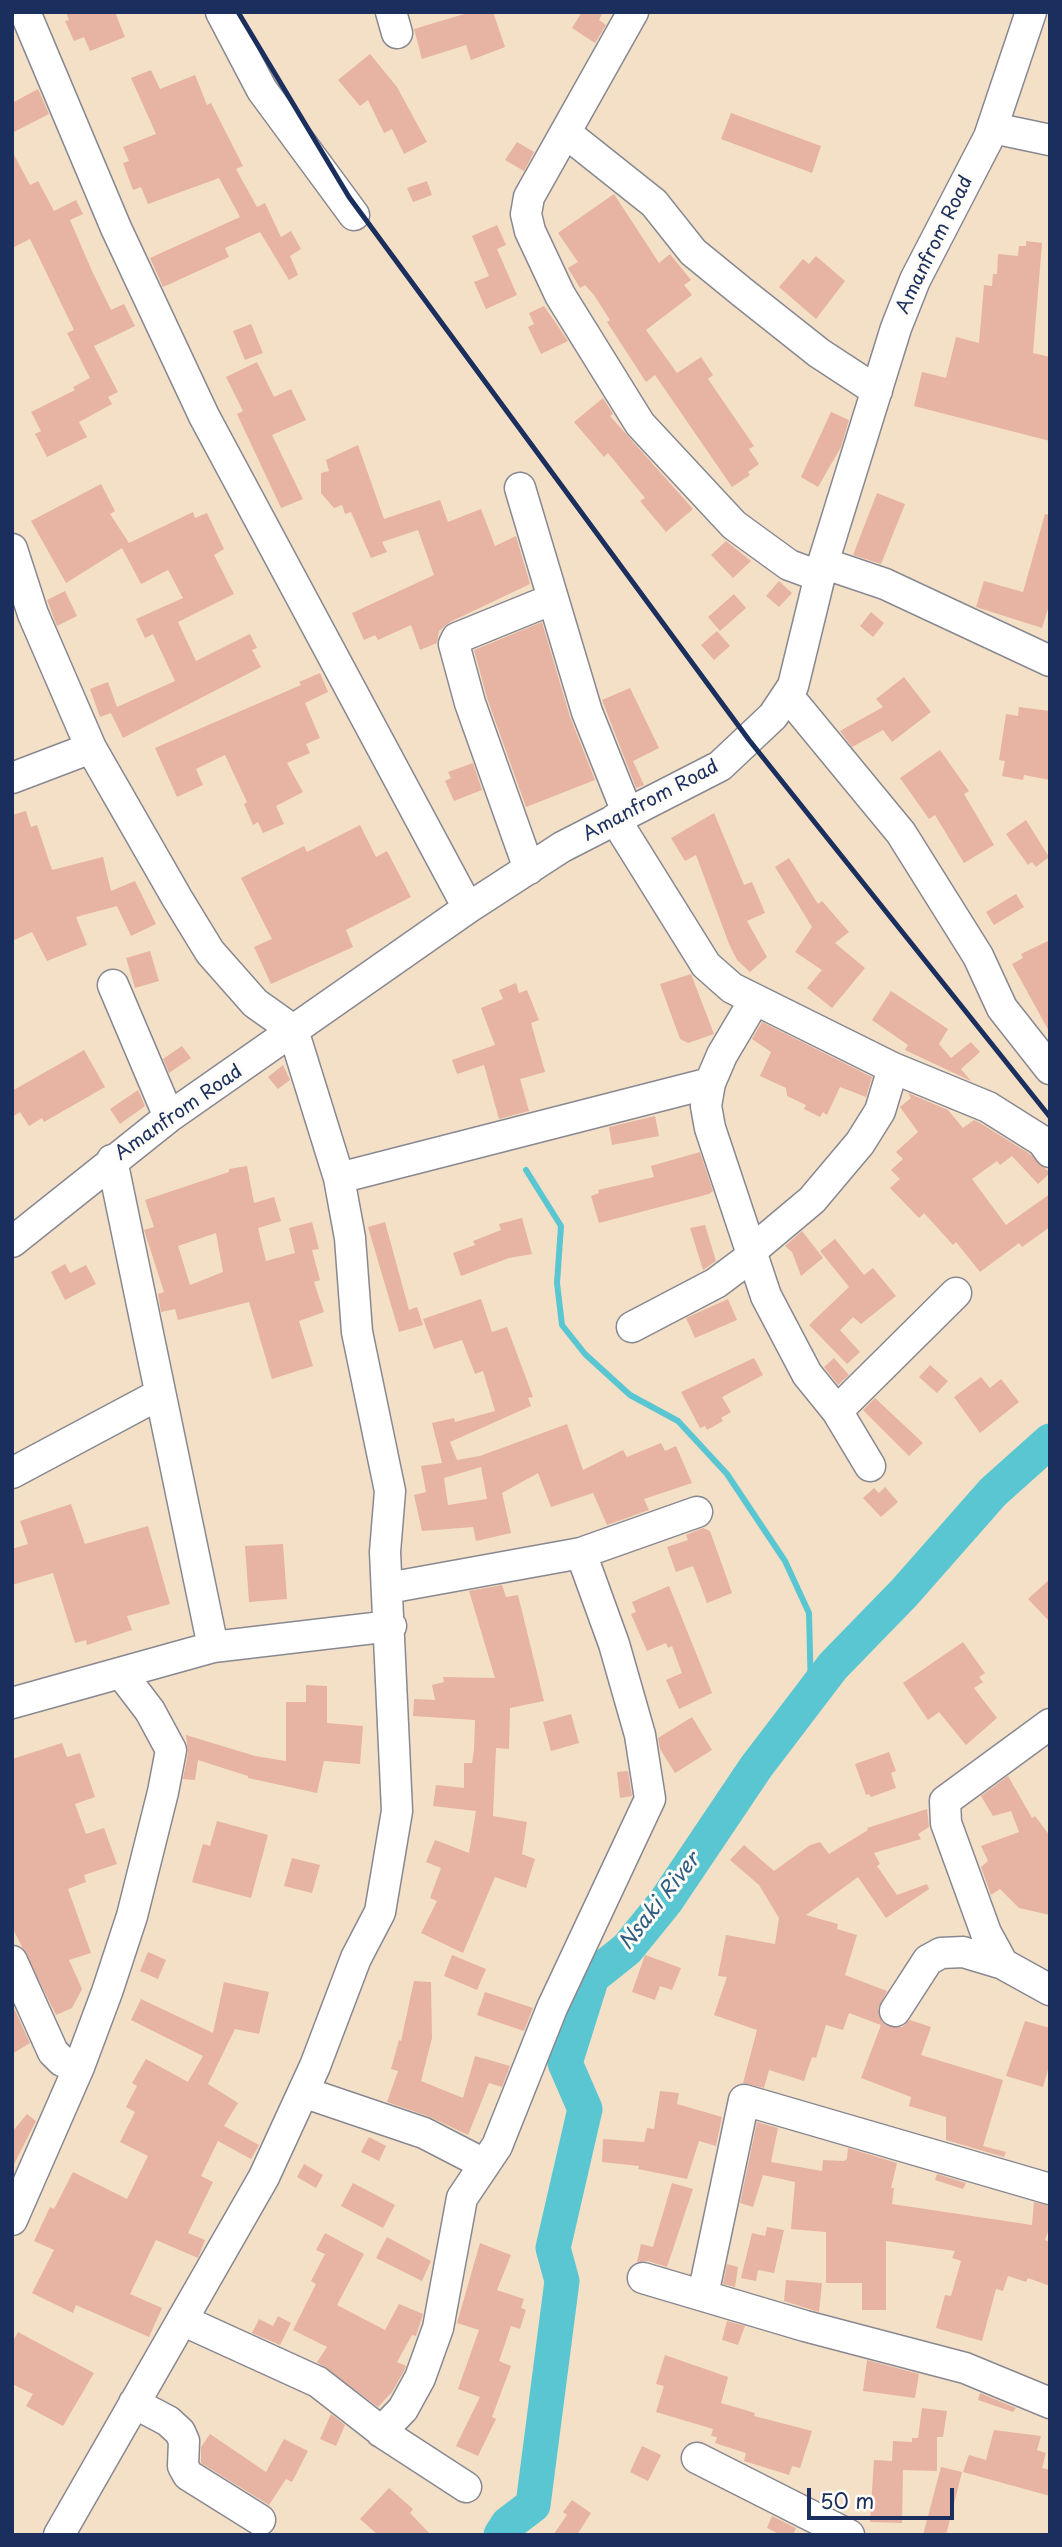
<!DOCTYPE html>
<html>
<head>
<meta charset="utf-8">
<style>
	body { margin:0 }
	#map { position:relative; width:1062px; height:2547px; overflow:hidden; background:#f4e0c6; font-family:"Playpen Sans",sans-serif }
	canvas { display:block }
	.frame { position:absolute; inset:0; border:14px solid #1b2f5e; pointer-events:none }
	.scale { position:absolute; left:807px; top:2488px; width:147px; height:32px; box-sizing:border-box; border:4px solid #1b2f5e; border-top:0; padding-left:9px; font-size:21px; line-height:24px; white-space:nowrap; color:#1b2f5e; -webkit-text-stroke:5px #fdfcf7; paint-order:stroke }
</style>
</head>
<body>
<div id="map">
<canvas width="1062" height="2547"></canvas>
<div class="frame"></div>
<div class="scale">50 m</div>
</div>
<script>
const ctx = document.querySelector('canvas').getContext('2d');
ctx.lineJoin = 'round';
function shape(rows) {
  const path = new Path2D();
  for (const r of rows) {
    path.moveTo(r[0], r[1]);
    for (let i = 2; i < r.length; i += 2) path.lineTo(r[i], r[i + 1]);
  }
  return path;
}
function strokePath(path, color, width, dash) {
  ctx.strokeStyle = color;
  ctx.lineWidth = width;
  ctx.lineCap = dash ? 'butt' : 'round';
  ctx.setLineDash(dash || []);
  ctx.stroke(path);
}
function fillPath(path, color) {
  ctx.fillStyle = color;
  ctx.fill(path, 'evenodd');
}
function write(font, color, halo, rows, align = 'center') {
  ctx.font = font + ' "Playpen Sans",sans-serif';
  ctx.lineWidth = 6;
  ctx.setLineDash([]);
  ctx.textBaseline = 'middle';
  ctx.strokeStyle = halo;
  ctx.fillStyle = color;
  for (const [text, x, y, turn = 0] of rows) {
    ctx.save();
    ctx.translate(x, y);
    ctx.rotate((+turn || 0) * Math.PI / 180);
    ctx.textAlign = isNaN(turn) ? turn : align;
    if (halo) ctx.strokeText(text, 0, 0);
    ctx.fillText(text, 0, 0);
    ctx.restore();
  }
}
const stream = shape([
	[526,1170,561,1226,557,1283,562,1325,585,1354,630,1395,678,1421,727,1474,785,1561,809,1613,811,1695]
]);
const river = shape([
	[501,2535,508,2524,533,2505,562,2281,553,2248,585,2109,565,2063,592,1977,627,1949,666,1901,756,1767,833,1666,904,1593,993,1492,1050,1441]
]);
const building = shape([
	[66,12,115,12,125,37,90,51,84,37,74,41,65,21,69,20],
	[471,12,493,12,505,47,471,60,466,45,422,59,414,29],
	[582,12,603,12,599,20,606,25,595,43,572,28],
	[370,54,397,87,427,142,404,154,392,129,384,133,368,100,360,106,338,80],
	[151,70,160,89,195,75,207,105,211,103,243,166,236,169,257,207,265,203,281,237,291,231,301,249,290,256,298,275,289,280,260,232,225,248,229,257,163,287,150,258,240,217,219,178,148,204,141,187,133,190,123,163,129,161,123,147,156,134,131,78],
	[38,89,49,114,12,133,12,103],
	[731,113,821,146,812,173,721,139],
	[517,142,534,152,524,171,505,160],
	[12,151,30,185,38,181,54,211,76,200,83,214,70,220,92,271,111,310,124,304,135,326,94,346,118,392,108,397,112,404,79,422,87,437,47,457,35,434,41,431,31,412,75,390,73,387,90,378,67,333,74,330,30,239,12,248],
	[427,181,432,195,413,202,407,188],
	[614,194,659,263,670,254,691,280,684,285,692,295,646,330,677,373,701,357,713,375,708,379,754,446,749,449,759,464,748,472,750,475,732,487,655,375,646,382,607,322,610,320,594,295,585,285,580,288,568,268,578,262,558,233],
	[497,225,506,245,497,249,517,295,486,309,474,282,489,276,472,236],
	[1026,241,1042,243,1033,353,1050,357,1050,441,914,406,922,372,946,378,956,337,979,343,984,285,992,286,993,274,997,274,998,254,1018,256,1019,246,1026,246],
	[816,256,845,281,816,319,779,287,803,259,809,264],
	[544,306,568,341,541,354,528,327,534,324,529,313],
	[251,324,263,353,245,360,233,331],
	[257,362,274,397,291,389,306,420,272,435,303,499,281,508,237,414,243,411,226,377],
	[603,398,613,414,610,416,693,509,666,532,640,501,645,498,608,453,604,457,574,422],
	[831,412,849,420,841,447,818,487,801,477],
	[358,445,384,519,440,500,448,522,481,509,495,546,516,536,530,584,450,622,439,631,437,643,420,650,411,625,378,640,375,635,364,640,352,613,434,575,418,530,382,542,387,552,371,558,351,512,345,514,342,505,334,508,321,493,321,473,329,471,326,460],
	[101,484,115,511,110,514,129,543,193,512,195,518,207,513,224,549,214,555,234,594,178,622,196,661,250,634,257,648,252,650,261,667,123,738,111,713,100,717,90,689,108,682,117,707,175,681,153,634,145,638,136,619,183,598,168,570,141,584,122,548,66,583,31,521],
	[877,493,905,504,881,564,853,555],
	[1045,514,1050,515,1050,602,1042,628,976,607,984,581,1023,592],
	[726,541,751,561,733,578,711,555],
	[779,581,792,593,779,607,766,596],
	[65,591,77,616,57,626,47,600],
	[734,594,746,608,720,631,708,617],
	[871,612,884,623,873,637,860,626],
	[542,622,570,717,595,780,526,807,487,698,474,650],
	[717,631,730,646,714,660,701,645],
	[320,673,328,692,305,703,320,738,306,744,310,753,287,763,303,792,276,806,284,824,263,833,258,822,253,825,244,804,247,802,225,755,196,769,203,785,177,797,155,748,301,685,299,682],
	[904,677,931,712,892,742,883,730,852,747,840,731,883,707,876,699],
	[630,688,659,748,633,761,644,785,636,788,602,700],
	[1019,707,1050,711,1050,780,1024,775,1023,780,1002,776,1005,761,999,760,1006,714,1018,716],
	[940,750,969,791,964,794,994,845,964,863,935,815,929,819,900,778],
	[473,763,482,790,454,801,445,781,451,778,448,772],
	[26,811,31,827,37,825,52,870,103,857,111,891,135,881,156,924,131,936,117,906,76,917,87,945,47,961,32,932,12,941,12,815],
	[714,813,744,885,752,882,765,913,747,921,767,957,750,972,737,960,729,944,696,855,685,861,671,838],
	[1026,820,1049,857,1036,867,1032,862,1028,865,1006,834],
	[360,825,376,857,387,851,411,897,346,930,353,947,271,984,254,947,272,939,241,878,304,846,307,852],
	[789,858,818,904,822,901,849,932,835,943,865,968,832,1008,807,988,822,970,795,952,812,927,775,867],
	[1016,894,1024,907,994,925,986,912],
	[1050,940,1050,1033,1012,964,1023,958,1021,954],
	[150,951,159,981,135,988,126,958],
	[691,974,714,1034,688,1043,680,1039,660,984],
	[516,983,519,993,527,990,539,1020,531,1023,545,1072,520,1079,529,1111,499,1119,484,1065,457,1074,452,1060,495,1045,481,1008,503,999,499,990],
	[891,991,948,1029,939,1044,951,1058,971,1042,980,1052,961,1069,971,1081,905,1050,908,1045,872,1020],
	[762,1022,872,1077,866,1097,840,1087,827,1115,823,1112,820,1117,804,1109,806,1105,787,1096,786,1088,760,1076,771,1052,752,1039],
	[182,1046,191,1058,169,1073,163,1059],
	[84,1050,105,1087,44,1122,42,1118,29,1126,20,1112,12,1117,12,1091],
	[283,1065,290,1080,278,1089,268,1077],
	[138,1090,145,1106,120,1124,110,1109],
	[908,1093,948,1110,963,1128,974,1120,980,1123,1030,1154,1045,1168,1050,1173,1038,1184,1012,1156,1000,1165,997,1161,972,1179,1006,1225,1050,1194,1050,1227,1022,1247,1019,1243,980,1272,956,1242,953,1245,924,1213,919,1218,890,1188,900,1179,891,1170,903,1159,896,1152,918,1132,900,1107,911,1098],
	[655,1116,659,1136,612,1145,609,1127],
	[700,1152,713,1191,709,1194,599,1223,591,1196,599,1193,598,1190,654,1177,651,1166],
	[247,1166,254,1203,274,1197,281,1221,258,1228,266,1261,295,1253,289,1228,312,1222,319,1249,312,1250,320,1280,314,1282,324,1312,299,1321,313,1366,272,1379,249,1302,178,1320,175,1309,161,1312,158,1294,164,1292,144,1230,154,1227,145,1200,229,1172,229,1169],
	[216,1233,223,1272,190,1285,178,1246],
	[522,1218,532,1254,509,1258,461,1276,453,1253,475,1245,473,1241,501,1230,499,1224],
	[385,1222,409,1310,417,1307,423,1325,399,1332,368,1227],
	[705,1225,716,1261,703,1270,690,1228],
	[802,1231,823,1258,801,1276,792,1252,785,1246],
	[835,1239,864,1275,873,1268,896,1296,861,1324,853,1317,840,1330,860,1352,847,1364,809,1325,849,1287,820,1251],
	[65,1264,70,1273,86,1265,96,1284,65,1300,51,1272],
	[481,1299,492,1332,507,1327,533,1397,528,1398,531,1406,450,1442,457,1460,480,1456,567,1424,583,1470,623,1450,627,1457,661,1443,665,1451,676,1446,692,1483,644,1499,649,1510,607,1525,593,1493,551,1507,538,1473,502,1493,511,1533,476,1541,473,1527,422,1531,414,1495,426,1492,421,1466,442,1463,432,1423,454,1418,455,1422,495,1411,483,1371,475,1374,462,1340,434,1349,423,1319],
	[481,1467,487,1499,448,1505,444,1478],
	[728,1299,737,1320,695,1338,686,1318],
	[754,1358,763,1375,722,1397,731,1412,721,1418,723,1421,707,1430,705,1426,700,1428,681,1392],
	[834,1358,849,1375,838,1385,824,1367],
	[930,1365,948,1381,937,1393,919,1377],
	[981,1377,990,1388,1001,1379,1019,1402,980,1433,954,1397],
	[875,1398,923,1443,909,1456,863,1410],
	[885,1487,898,1502,881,1517,863,1498,874,1488,879,1493],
	[71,1504,85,1544,148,1526,170,1604,127,1616,132,1630,87,1645,86,1640,75,1643,53,1573,12,1585,12,1549,28,1544,20,1521],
	[703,1528,710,1531,732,1593,707,1603,693,1566,676,1572,667,1547,688,1540,686,1535],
	[283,1544,287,1599,249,1602,245,1546],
	[1050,1579,1050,1622,1028,1599],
	[502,1585,506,1597,518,1595,544,1701,510,1708,509,1749,496,1748,493,1816,527,1822,522,1854,535,1859,526,1888,495,1877,463,1953,421,1933,437,1901,430,1898,441,1868,426,1862,435,1840,469,1853,476,1811,433,1806,436,1785,464,1788,464,1763,472,1763,474,1750,475,1720,413,1716,414,1699,435,1700,432,1685,444,1682,443,1677,495,1678,469,1591],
	[669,1586,712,1693,679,1709,666,1680,682,1673,672,1646,668,1648,666,1643,647,1651,631,1614,636,1612,632,1602],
	[963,1642,985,1673,979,1677,983,1682,974,1688,997,1718,966,1745,939,1712,928,1720,903,1683],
	[306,1685,327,1686,327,1723,363,1726,360,1764,324,1761,317,1793,248,1778,248,1776,198,1760,195,1780,183,1779,188,1753,186,1735,255,1756,286,1761,286,1702,306,1702],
	[571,1714,579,1743,551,1751,543,1722],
	[692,1717,712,1750,675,1773,660,1749,658,1738],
	[62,1743,67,1757,80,1753,95,1797,75,1804,86,1834,104,1828,117,1864,84,1875,86,1882,68,1889,91,1953,69,1960,82,1989,72,2008,56,2015,12,1927,12,1759],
	[889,1752,896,1771,891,1773,896,1788,871,1797,869,1794,866,1795,855,1764],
	[628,1771,632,1796,620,1798,617,1772],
	[1008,1776,1032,1818,1035,1816,1050,1836,1050,1915,1019,1908,1000,1889,991,1895,981,1867,988,1861,981,1846,1019,1832,1011,1811,993,1816,981,1796],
	[927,1809,929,1827,918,1834,921,1839,874,1853,880,1864,877,1866,897,1895,927,1884,929,1889,886,1918,858,1877,806,1915,838,1924,837,1929,857,1935,845,1975,887,1991,878,2009,885,2025,902,2027,910,2020,931,2027,921,2055,1003,2080,983,2146,1006,2152,1004,2157,946,2140,946,2117,909,2106,911,2097,861,2078,881,2025,849,2013,843,2030,826,2025,816,2058,812,2057,804,2081,769,2070,764,2088,743,2083,757,2030,714,2015,727,1977,718,1976,726,1935,775,1944,779,1918,759,1885,730,1860,744,1845,774,1871,810,1845,820,1842,829,1854,868,1830,867,1828],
	[217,1821,268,1835,251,1898,192,1882,203,1844,210,1846],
	[292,1858,320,1865,312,1893,284,1886],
	[148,1952,166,1960,158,1979,140,1971],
	[452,1955,486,1969,477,1990,444,1976],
	[645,1955,681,1968,672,1990,660,1986,655,2000,632,1992],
	[414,1981,431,1982,432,2038,421,2081,463,2098,475,2056,510,2066,502,2087,489,2083,468,2135,430,2117,387,2102,398,2071,391,2069,399,2040,401,2041],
	[224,1982,269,1992,259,2034,235,2029,208,2084,238,2103,224,2126,259,2145,251,2159,218,2141,201,2176,213,2182,188,2233,205,2240,198,2258,156,2240,130,2294,162,2308,149,2337,76,2305,73,2313,32,2293,54,2250,34,2241,50,2207,54,2209,73,2172,127,2199,148,2156,120,2142,135,2112,126,2107,137,2086,132,2083,146,2059,188,2082,203,2056,131,2020,141,1999,213,2033],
	[485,1992,533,2008,524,2031,477,2015],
	[12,2004,30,2043,12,2054],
	[1025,2021,1050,2028,1050,2063,1043,2087,1006,2076],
	[660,2091,679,2093,677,2104,722,2117,716,2146,699,2141,687,2179,638,2169,639,2166,602,2162,603,2139,644,2142,647,2128,654,2129],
	[27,2114,36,2121,12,2168,12,2132],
	[757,2122,778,2128,771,2162,822,2171,823,2160,844,2161,847,2159,848,2148,897,2163,891,2188,894,2188,892,2204,1032,2225,1034,2202,1050,2206,1050,2226,1045,2240,1050,2242,1050,2286,1028,2278,1026,2282,1008,2276,1003,2291,996,2289,982,2341,936,2328,945,2295,951,2296,961,2261,952,2258,955,2251,886,2241,886,2310,862,2310,862,2283,826,2283,826,2232,791,2229,795,2182,763,2175,753,2207,740,2203],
	[369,2137,386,2146,379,2161,361,2152],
	[304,2164,323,2175,316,2188,297,2177],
	[937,2174,966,2183,963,2189,935,2180],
	[353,2183,395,2205,383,2228,341,2206],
	[672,2183,693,2189,667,2267,648,2261,637,2262,641,2244,653,2247],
	[767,2227,784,2230,774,2273,758,2270,756,2281,741,2278,752,2233,765,2236,764,2241],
	[325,2233,364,2254,337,2305,385,2330,399,2304,423,2314,416,2336,412,2335,397,2362,406,2366,404,2371,392,2392,378,2407,317,2362,327,2347,293,2330,316,2284,311,2281,325,2254,316,2250],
	[387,2237,431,2261,422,2281,376,2258],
	[480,2243,511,2255,497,2290,524,2299,521,2308,526,2310,520,2329,511,2326,499,2361,511,2366,492,2417,496,2419,478,2456,456,2446,480,2397,458,2389,479,2330,457,2323],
	[727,2264,738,2267,735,2287,723,2284],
	[786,2280,822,2283,819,2312,784,2301],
	[278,2316,291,2323,280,2345,252,2333,259,2319,273,2326],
	[727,2321,745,2326,738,2345,722,2340],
	[18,2332,94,2373,63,2426,26,2406,33,2394,12,2384,12,2343],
	[665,2355,728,2377,721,2403,755,2413,754,2416,812,2431,800,2468,792,2466,789,2475,744,2461,746,2453,715,2443,717,2437,711,2436,713,2429,656,2412,664,2386,656,2384],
	[867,2360,919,2374,915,2398,863,2391],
	[980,2393,1016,2408,1013,2412,978,2400],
	[922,2408,947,2411,943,2437,937,2437,937,2471,903,2470,902,2523,870,2522,874,2460,892,2461,893,2441,912,2442,912,2438,918,2438],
	[331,2414,345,2425,336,2446,320,2439],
	[994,2430,1041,2436,1037,2450,1046,2453,1042,2468,1050,2470,1050,2496,963,2472,969,2455,986,2460],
	[210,2434,266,2472,284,2439,308,2451,292,2482,286,2479,269,2505,201,2463,201,2447],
	[642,2446,661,2455,648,2481,630,2472],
	[941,2467,962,2472,946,2535,923,2535],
	[389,2488,413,2509,410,2513,431,2535,378,2535,360,2519],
	[572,2500,591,2513,577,2535,553,2535,567,2515,563,2512],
	[772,2516,796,2528,793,2535,781,2535,767,2528]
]);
const minor = shape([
	[25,12,116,228,204,416,468,908],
	[221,12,262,90,354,215],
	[391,12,397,33],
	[633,12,529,197,526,214,530,231,560,295,640,424,734,525,789,565,819,576],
	[993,128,1050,140],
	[566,133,654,203,693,252,742,292,819,353,877,391],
	[520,488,587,712,627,812],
	[12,549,33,614,91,748,177,898,210,952,255,1003,293,1030,339,1178,350,1238,357,1332,390,1491,385,1552,397,1811,380,1912,356,1958,315,2066,264,2177,59,2535],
	[823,563,885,584,1050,661],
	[788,696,901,833,978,956,1002,1008,1050,1069],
	[12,778,91,748],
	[615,819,706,965,732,988,893,1068,988,1107,1042,1141,1050,1152],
	[529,869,470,703,454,644,457,638,553,599],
	[113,985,169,1117],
	[754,1001,722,1055,710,1083,706,1106,710,1128,766,1296,807,1374,837,1411,870,1466],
	[112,1160,213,1647],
	[339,1178,710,1083],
	[12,1242,169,1117,468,908,562,847,720,766,773,716,793,686,823,563,896,328,915,280,989,137,1031,12],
	[750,1252,812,1200,860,1143,880,1111,893,1068],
	[632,1327,716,1283,752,1256],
	[837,1411,956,1293],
	[12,1473,160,1394],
	[388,1588,581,1553,697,1512],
	[12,1703,213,1647,391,1626],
	[12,1961,53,2052,62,2061,79,2067],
	[1003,1964,986,1933,946,1823,945,1801,1050,1724],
	[895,2011,928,1960,941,1953,963,1952,1003,1964,1050,1990],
	[303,2092,424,2133,484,2164],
	[12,2220,79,2067,107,1992,132,1916,163,1792,171,1750,150,1711,121,1673],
	[643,2278,805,2326,965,2368,1050,2403],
	[703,2295,744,2100,1050,2189],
	[182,2320,318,2382,386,2435,466,2487],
	[134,2403,168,2421,180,2432,184,2441,183,2466,188,2475,260,2520],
	[381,2432,403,2409,420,2378,438,2328,462,2198,497,2146,552,2008,650,1799,640,1735,614,1644,581,1553],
	[697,2458,849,2535]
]);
const rail = shape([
	[238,12,349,197,749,740,1050,1117]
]);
const streetNames = [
	["Amanfrom Road",935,245,-64],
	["Amanfrom Road",651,801,-28],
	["Amanfrom Road",179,1113,-35]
];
const waterNames = [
	["Nsaki River",660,1902,-52]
];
strokePath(stream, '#59c6d1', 6);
strokePath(river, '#59c6d1', 35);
fillPath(building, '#e7b3a3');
strokePath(minor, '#888892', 33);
strokePath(minor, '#fff', 30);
strokePath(rail, '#1b2f5e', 5);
write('19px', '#1b2f5e', '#fdfcf7', streetNames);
write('italic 21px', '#2e5c80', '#fdfcf7', waterNames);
</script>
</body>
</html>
